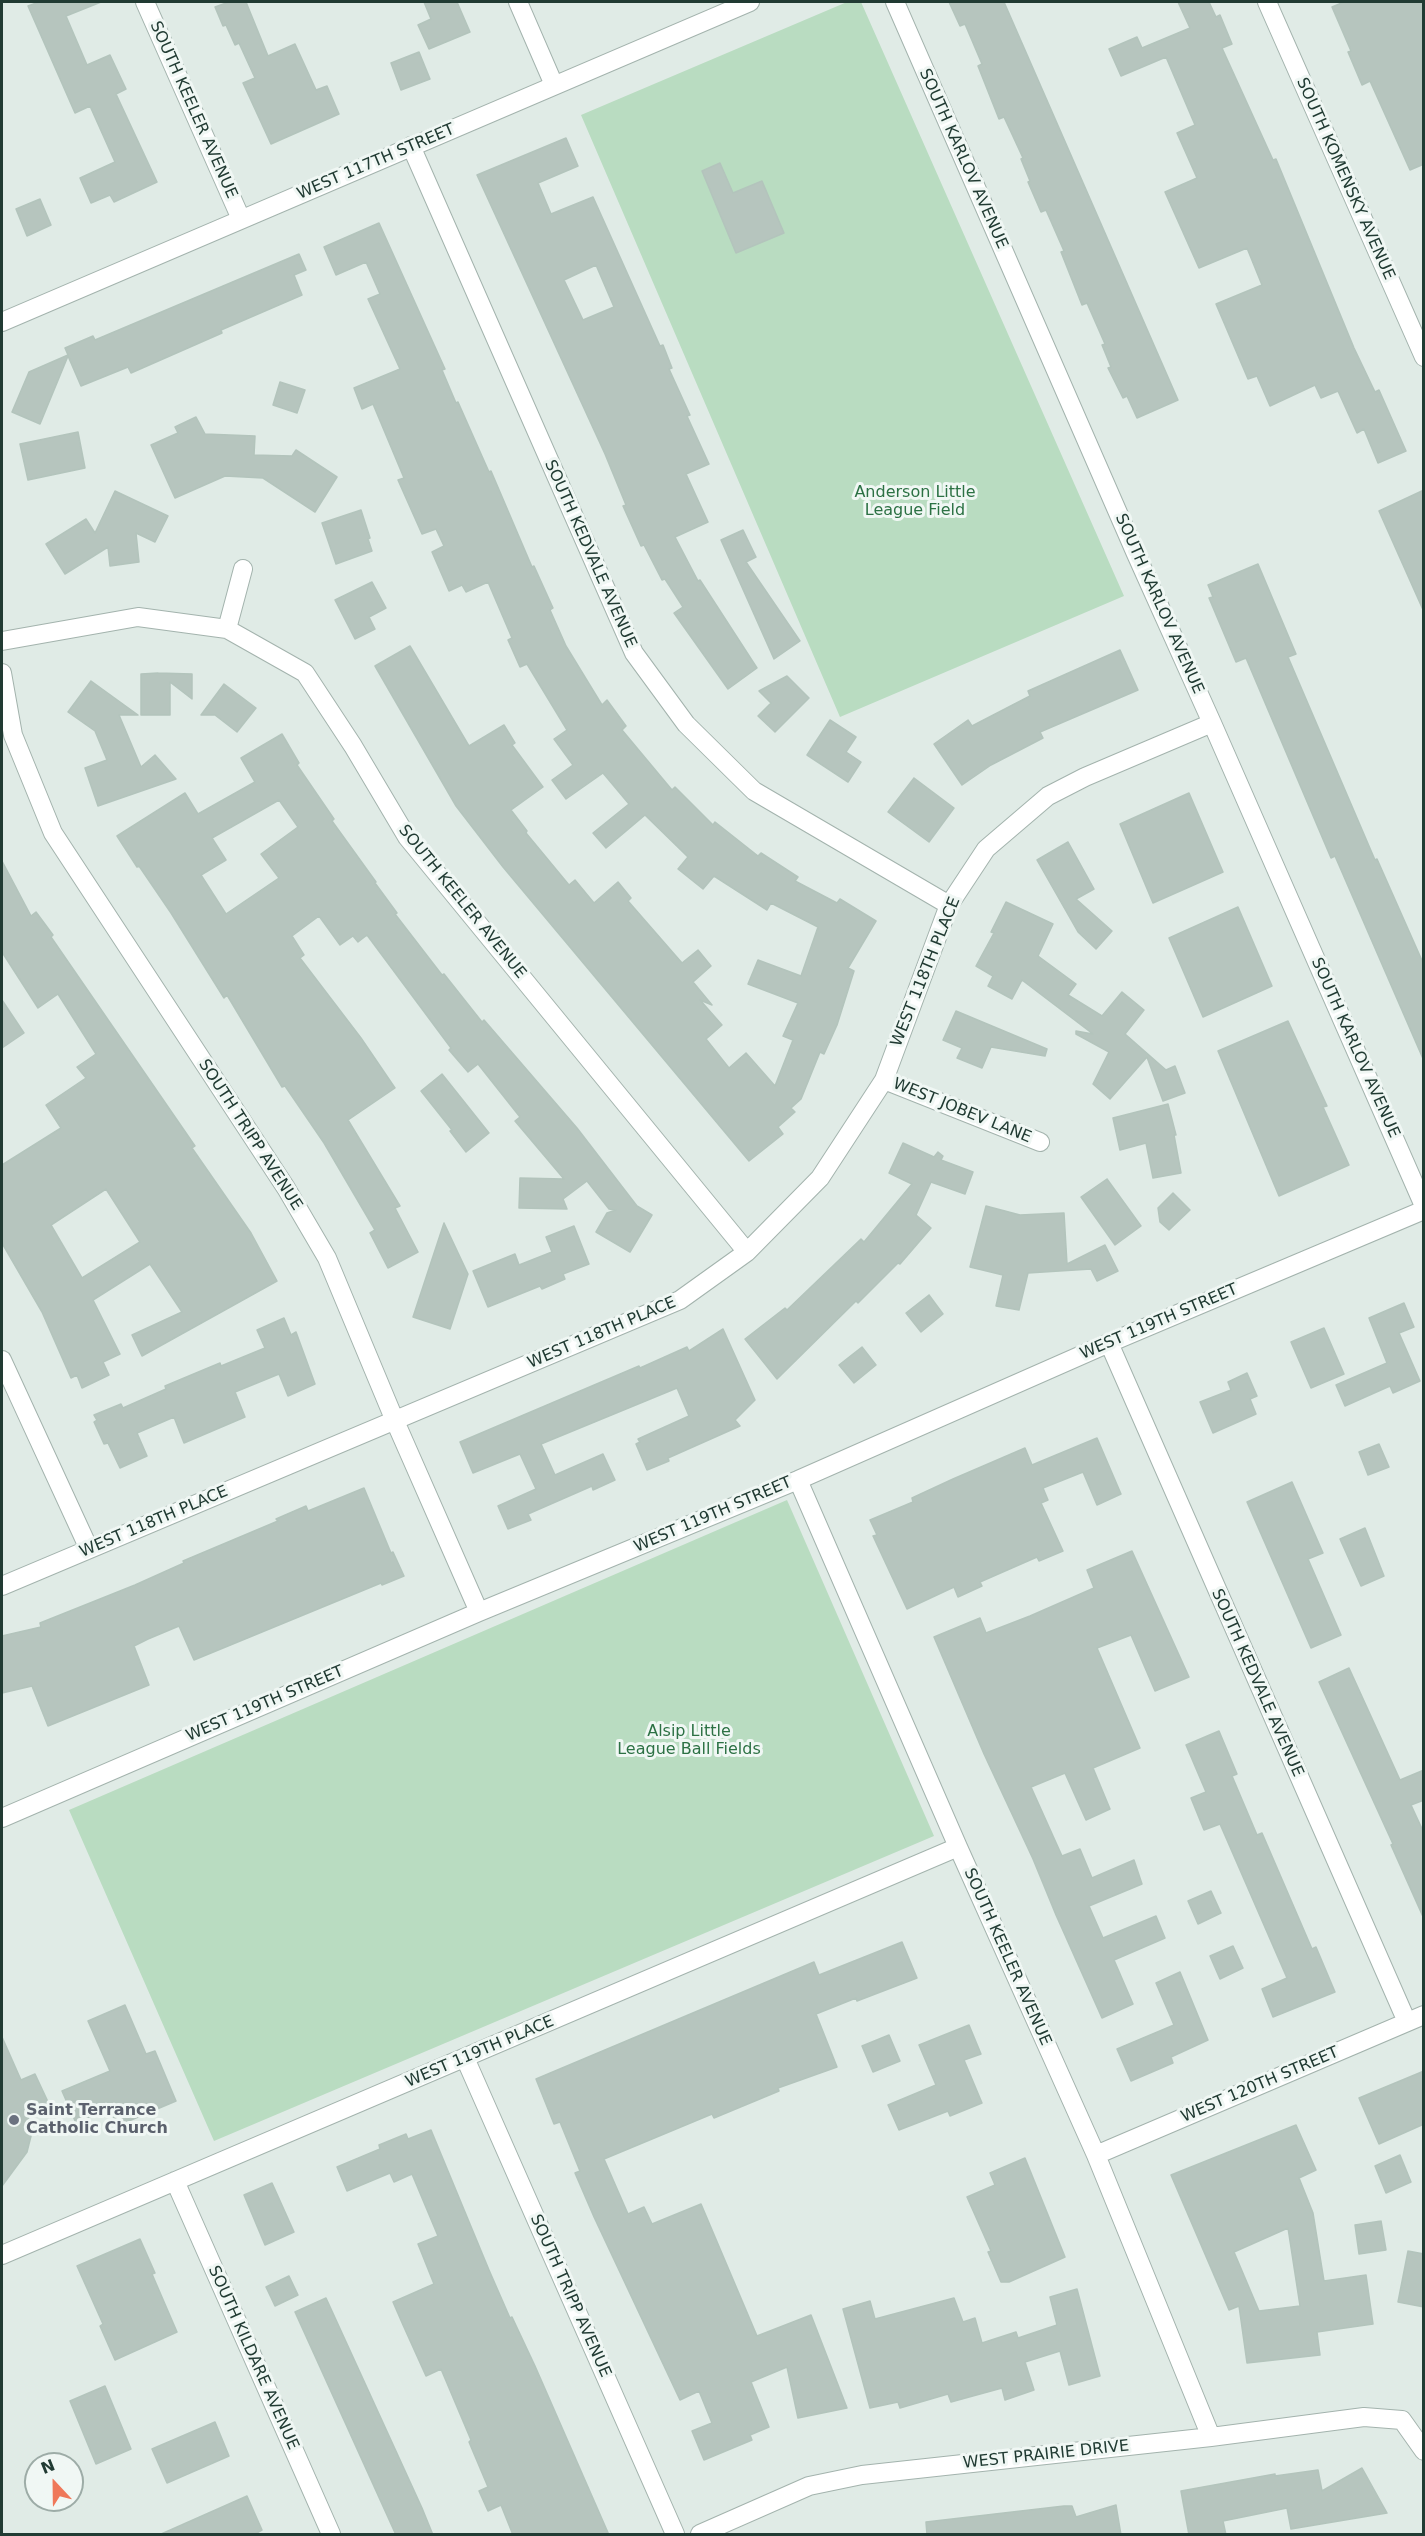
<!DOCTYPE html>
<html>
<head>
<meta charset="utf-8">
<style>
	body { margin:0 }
	#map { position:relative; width:1425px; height:2536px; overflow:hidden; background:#e0ebe6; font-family:"DejaVu Sans",sans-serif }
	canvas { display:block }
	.frame { position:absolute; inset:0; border:3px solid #213b33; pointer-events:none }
	.north { position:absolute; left:24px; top:2452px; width:60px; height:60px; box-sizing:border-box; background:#f0f7f4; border:2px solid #9daca7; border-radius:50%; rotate:338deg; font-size:16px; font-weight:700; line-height:24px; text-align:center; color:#213b33 }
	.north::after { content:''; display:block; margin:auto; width:21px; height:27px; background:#ef785a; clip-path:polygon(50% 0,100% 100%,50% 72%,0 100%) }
</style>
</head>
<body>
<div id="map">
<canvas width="1425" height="2536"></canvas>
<div class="frame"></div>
<div class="north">N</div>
</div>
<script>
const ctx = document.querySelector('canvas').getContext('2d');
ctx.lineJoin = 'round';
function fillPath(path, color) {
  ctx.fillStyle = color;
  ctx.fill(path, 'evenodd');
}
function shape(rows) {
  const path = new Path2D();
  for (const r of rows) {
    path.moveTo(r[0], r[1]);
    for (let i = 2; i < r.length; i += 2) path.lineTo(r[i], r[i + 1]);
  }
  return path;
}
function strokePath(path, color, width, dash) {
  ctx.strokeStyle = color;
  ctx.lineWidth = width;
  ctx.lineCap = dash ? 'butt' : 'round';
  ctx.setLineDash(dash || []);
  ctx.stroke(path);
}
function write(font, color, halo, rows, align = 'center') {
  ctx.font = font + ' "DejaVu Sans",sans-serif';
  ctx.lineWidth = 6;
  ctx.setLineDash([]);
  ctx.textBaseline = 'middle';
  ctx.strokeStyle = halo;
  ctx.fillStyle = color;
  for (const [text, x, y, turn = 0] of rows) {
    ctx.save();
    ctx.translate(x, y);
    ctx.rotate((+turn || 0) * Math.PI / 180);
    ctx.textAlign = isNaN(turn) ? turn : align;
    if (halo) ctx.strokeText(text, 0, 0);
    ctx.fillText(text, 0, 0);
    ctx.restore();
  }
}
const green = shape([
	[847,2,861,2,1124,596,840,717,581,115],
	[787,1500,934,1836,214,2141,69,1810]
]);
const building = shape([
	[39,2,101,2,66,16,87,65,110,55,126,89,116,94,157,182,114,202,110,195,91,203,80,178,115,162,90,106,75,113,28,6,39,2],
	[229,2,246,2,268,56,295,44,316,90,327,86,339,114,271,144,243,83,255,78,239,43,235,45,226,25,223,26,215,7,229,2],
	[424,2,457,2,470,32,429,49,418,25,431,19,424,2],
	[949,2,1004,2,1178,400,1137,418,1127,396,1123,398,1108,368,1111,367,1102,345,1105,344,1087,303,1082,305,1061,252,1064,251,1046,210,1041,212,1028,182,1030,181,1021,159,1023,158,1004,117,999,119,978,66,982,64,965,24,960,26,949,2],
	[1178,2,1209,2,1216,17,1220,15,1232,44,1222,48,1273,160,1276,159,1354,348,1375,392,1379,390,1406,451,1378,463,1364,429,1357,433,1338,391,1321,398,1315,385,1270,406,1257,376,1248,379,1216,304,1262,285,1247,248,1199,268,1165,192,1197,178,1177,133,1195,125,1166,57,1121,76,1109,49,1137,37,1142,48,1190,28,1178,2],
	[1344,2,1424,2,1424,164,1410,170,1370,81,1362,85,1348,52,1351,51,1332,7,1344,2],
	[419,52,430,79,401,90,391,63,419,52],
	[566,138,578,166,538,183,551,214,593,197,660,346,663,345,672,368,669,369,690,415,687,416,709,464,686,474,708,522,675,537,698,581,700,580,757,668,728,689,674,613,683,607,665,579,662,580,644,545,641,546,623,506,626,505,605,454,477,175,566,138],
	[596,265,614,307,583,320,564,280,596,265],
	[720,163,733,193,762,181,784,233,736,253,702,171,720,163],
	[40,199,51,225,27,236,16,209,40,199],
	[379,223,445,369,442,370,456,403,458,402,489,472,491,471,532,567,534,566,553,608,550,610,566,646,602,705,607,700,626,726,622,730,672,790,675,787,713,825,715,822,758,856,761,853,798,877,795,881,837,903,840,899,876,921,848,968,854,971,837,1025,824,1054,820,1052,801,1099,791,1108,795,1112,778,1127,783,1134,749,1161,503,867,456,806,375,666,410,646,469,746,504,725,515,743,512,745,543,787,511,810,527,831,526,833,569,885,575,880,594,903,618,882,631,898,628,901,682,963,698,950,711,966,693,982,712,1005,700,1000,722,1025,706,1039,729,1068,746,1053,775,1086,793,1040,783,1036,798,1003,748,984,758,960,801,976,818,927,771,903,767,910,714,876,703,889,678,869,688,857,645,815,606,848,593,833,629,804,603,773,566,799,552,780,573,765,554,739,567,730,527,664,520,667,508,640,512,638,488,582,466,592,462,585,449,591,432,552,444,546,436,529,422,534,398,480,404,478,373,404,362,409,354,388,400,369,368,299,380,294,366,262,336,275,324,247,379,223],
	[299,254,306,270,294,275,302,295,221,330,222,333,131,373,128,367,81,386,68,356,40,424,12,412,29,372,68,355,65,348,93,336,95,340,299,254],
	[280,382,305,390,297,413,273,405,280,382],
	[196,417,205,434,255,436,254,455,292,456,296,450,337,477,315,512,263,478,225,476,175,498,151,445,178,433,175,427,196,417],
	[78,432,85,468,28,480,20,444,78,432],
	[1424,490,1424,612,1379,511,1424,490],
	[115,491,168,516,155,542,136,533,139,562,110,566,108,547,65,574,46,544,86,519,95,533,115,491],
	[361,510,370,538,368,539,372,551,336,564,322,523,361,510],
	[743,530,756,557,746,562,800,641,774,659,721,540,743,530],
	[1258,564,1296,654,1288,657,1375,860,1377,859,1424,965,1424,1061,1335,856,1331,858,1246,658,1236,662,1209,598,1213,597,1208,585,1258,564],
	[372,582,386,608,369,617,375,629,355,639,335,600,372,582],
	[1120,650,1138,690,1040,732,1043,738,991,765,962,785,934,744,968,720,972,726,1030,696,1028,691,1120,650],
	[158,673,192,674,192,699,170,682,170,715,141,715,141,674,158,673],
	[787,676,809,698,775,732,758,716,771,703,759,691,787,676],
	[91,681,138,715,119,715,141,767,155,755,176,779,98,806,85,768,107,760,95,731,68,712,91,681],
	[224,684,256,708,237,732,215,715,201,715,224,684],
	[830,720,856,737,846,752,861,762,848,782,807,755,830,720],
	[282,734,299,763,297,765,334,819,332,821,376,882,375,883,397,913,395,914,442,975,444,974,482,1022,484,1020,577,1128,637,1206,652,1215,630,1252,596,1232,607,1213,616,1210,609,1209,587,1181,563,1199,567,1209,519,1208,520,1178,564,1179,515,1121,520,1117,478,1064,468,1072,449,1050,451,1048,367,935,358,942,353,936,340,945,319,916,292,936,304,955,300,958,361,1038,395,1088,348,1120,400,1206,395,1208,418,1252,388,1268,370,1233,375,1230,324,1143,285,1086,282,1087,227,995,224,998,171,913,139,866,137,867,117,836,185,793,198,814,255,782,241,758,282,734],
	[279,800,298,827,261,854,279,878,226,914,201,875,226,860,212,838,279,800],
	[914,778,954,808,929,842,888,812,914,778],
	[1189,793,1223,872,1153,903,1120,824,1189,793],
	[1068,842,1094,889,1076,899,1112,931,1096,949,1078,932,1037,860,1068,842],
	[2,861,31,916,36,912,53,935,51,937,195,1146,192,1148,251,1233,277,1281,142,1356,132,1335,182,1312,150,1264,93,1300,120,1354,103,1362,109,1375,82,1388,77,1375,71,1378,42,1312,2,1243,2,1165,61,1128,46,1105,86,1078,77,1067,96,1054,58,994,38,1008,2,952,2,861],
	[106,1189,140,1242,82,1278,51,1225,106,1189],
	[1006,902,1053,924,1038,956,1076,984,1068,995,1102,1016,1122,992,1144,1010,1125,1034,1166,1070,1175,1066,1185,1093,1163,1101,1147,1057,1110,1099,1093,1084,1109,1052,1076,1034,1076,1031,1093,1034,1022,980,1012,999,988,986,993,976,976,966,994,933,991,932,1006,902],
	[1238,907,1272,986,1203,1017,1169,938,1238,907],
	[2,1000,24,1033,2,1048,2,1000],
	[956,1011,1047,1049,1045,1056,991,1047,982,1068,957,1058,962,1048,943,1040,956,1011],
	[1288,1021,1327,1106,1323,1107,1349,1165,1279,1196,1218,1051,1288,1021],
	[442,1074,489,1133,466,1152,450,1131,452,1130,421,1091,442,1074],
	[1168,1104,1176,1135,1174,1135,1181,1173,1153,1178,1146,1143,1120,1150,1113,1118,1168,1104],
	[903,1143,934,1157,938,1152,943,1156,941,1160,973,1172,965,1194,931,1182,916,1215,931,1228,900,1264,898,1263,858,1303,856,1301,777,1379,745,1339,785,1308,787,1310,861,1239,864,1242,912,1184,889,1173,903,1143],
	[1107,1179,1141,1226,1115,1245,1081,1197,1107,1179],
	[1173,1193,1190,1210,1169,1230,1160,1222,1158,1208,1173,1193],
	[986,1206,1020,1215,1064,1213,1067,1264,1105,1245,1118,1271,1097,1281,1091,1269,1028,1273,1019,1310,996,1306,1003,1275,970,1267,986,1206],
	[444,1223,468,1274,450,1329,413,1317,444,1223],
	[574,1226,589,1264,563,1274,565,1279,542,1289,540,1286,488,1307,473,1271,515,1254,519,1265,552,1252,546,1237,574,1226],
	[929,1295,943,1314,921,1332,906,1313,929,1295],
	[1404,1303,1414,1327,1399,1333,1420,1381,1393,1393,1390,1386,1345,1406,1336,1385,1387,1363,1369,1318,1404,1303],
	[284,1318,291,1335,296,1332,315,1384,288,1396,279,1374,235,1392,245,1417,184,1443,174,1417,137,1433,147,1456,120,1468,108,1443,104,1444,94,1422,97,1420,94,1415,121,1404,123,1408,166,1389,165,1386,196,1373,220,1363,221,1366,265,1348,257,1330,284,1318],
	[1324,1328,1344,1374,1311,1388,1291,1342,1324,1328],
	[723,1329,755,1400,735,1420,740,1426,668,1458,669,1461,647,1470,636,1444,640,1442,638,1439,689,1416,677,1388,541,1444,555,1475,603,1454,615,1480,593,1490,592,1486,528,1514,531,1520,508,1529,498,1506,536,1489,520,1454,473,1473,460,1442,639,1366,640,1368,687,1347,689,1351,723,1329],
	[862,1347,876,1365,854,1383,839,1365,862,1347],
	[1247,1373,1257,1396,1250,1399,1256,1414,1213,1433,1200,1402,1231,1390,1228,1382,1247,1373],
	[1097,1438,1121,1494,1097,1505,1083,1472,1043,1488,1048,1500,1041,1503,1063,1551,1039,1561,1037,1557,980,1582,982,1586,958,1597,954,1587,907,1609,873,1536,877,1535,870,1520,913,1502,912,1498,953,1479,1025,1448,1032,1465,1097,1438],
	[1379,1444,1389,1467,1368,1475,1359,1452,1379,1444],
	[1292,1482,1323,1553,1308,1559,1341,1635,1311,1648,1247,1502,1292,1482],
	[364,1488,391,1553,393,1552,404,1576,382,1585,381,1583,194,1660,179,1626,148,1639,134,1646,149,1685,48,1726,32,1686,2,1693,2,1636,41,1627,40,1623,135,1585,184,1563,183,1561,278,1521,276,1519,306,1506,308,1511,364,1488],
	[1365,1528,1384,1576,1361,1586,1340,1539,1365,1528],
	[1132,1551,1189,1677,1155,1691,1131,1635,1097,1648,1140,1748,1093,1768,1110,1809,1086,1820,1065,1773,1031,1787,1062,1856,1080,1849,1092,1878,1134,1860,1142,1884,1089,1906,1103,1938,1156,1916,1165,1938,1114,1960,1133,2004,1102,2018,1056,1915,1033,1859,984,1754,934,1637,980,1618,986,1633,1030,1616,1094,1588,1087,1570,1132,1551],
	[1349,1668,1400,1780,1424,1770,1424,1800,1411,1805,1424,1833,1424,1919,1391,1845,1393,1844,1319,1682,1349,1668],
	[1219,1731,1237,1774,1232,1776,1257,1835,1262,1833,1312,1949,1316,1947,1335,1992,1273,2017,1262,1989,1287,1978,1220,1824,1204,1830,1191,1798,1206,1792,1186,1745,1219,1731],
	[1211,1891,1221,1913,1198,1924,1188,1901,1211,1891],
	[902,1942,917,1978,857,2001,856,1998,816,2014,837,2067,778,2088,779,2091,714,2118,712,2114,604,2159,628,2214,644,2207,652,2224,701,2204,757,2336,811,2315,847,2408,798,2418,787,2367,751,2382,769,2427,750,2435,752,2440,704,2460,692,2431,712,2423,699,2391,680,2400,594,2217,575,2173,580,2171,560,2122,554,2124,536,2079,814,1962,819,1975,902,1942],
	[1233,1946,1243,1968,1220,1979,1210,1956,1233,1946],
	[1180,1972,1208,2040,1171,2057,1173,2063,1131,2081,1117,2049,1174,2025,1156,1983,1180,1972],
	[125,2005,146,2054,155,2051,176,2101,117,2126,110,2108,76,2123,62,2091,110,2071,88,2021,125,2005],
	[969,2025,981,2054,964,2060,982,2103,950,2116,948,2111,899,2130,888,2105,936,2085,919,2045,969,2025],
	[889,2035,900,2061,873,2072,862,2046,889,2035],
	[2,2037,21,2080,35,2074,49,2104,28,2113,31,2136,27,2152,2,2186,2,2037],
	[1424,2071,1424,2124,1379,2144,1359,2098,1424,2071],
	[1296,2125,1316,2170,1299,2178,1313,2213,1324,2281,1366,2275,1373,2324,1317,2332,1320,2355,1247,2363,1239,2306,1229,2310,1171,2175,1296,2125],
	[1288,2228,1300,2306,1259,2311,1234,2252,1288,2228],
	[431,2130,489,2270,510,2318,512,2317,535,2366,609,2535,513,2535,501,2505,488,2511,479,2491,488,2487,469,2442,471,2440,441,2369,426,2376,403,2325,393,2302,434,2284,418,2244,438,2236,412,2174,394,2182,390,2173,347,2191,337,2167,380,2149,379,2145,406,2134,408,2139,431,2130],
	[1400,2155,1411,2182,1386,2193,1375,2166,1400,2155],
	[1025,2158,1065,2257,1009,2282,1001,2282,988,2252,991,2251,967,2197,995,2185,990,2173,1025,2158],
	[272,2183,294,2232,265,2245,244,2195,272,2183],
	[1381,2221,1386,2250,1359,2254,1355,2225,1381,2221],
	[140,2239,155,2273,152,2274,177,2332,115,2360,100,2326,103,2324,77,2266,140,2239],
	[1408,2251,1424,2254,1424,2307,1398,2302,1408,2251],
	[289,2276,298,2295,275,2306,266,2287,289,2276],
	[1077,2289,1100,2376,1069,2385,1060,2351,1025,2362,1034,2390,1005,2400,1002,2388,951,2402,948,2394,900,2408,898,2402,870,2408,843,2309,870,2301,875,2319,954,2298,963,2322,975,2318,982,2343,1016,2332,1018,2338,1057,2325,1050,2297,1077,2289],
	[326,2298,422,2508,433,2535,396,2535,295,2312,326,2298],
	[105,2386,131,2449,96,2464,70,2401,105,2386],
	[215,2422,229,2456,167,2483,152,2449,215,2422],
	[1362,2468,1387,2513,1291,2529,1287,2508,1223,2521,1226,2535,1189,2535,1181,2491,1275,2474,1275,2476,1318,2470,1322,2491,1362,2468],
	[247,2496,262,2530,253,2535,159,2535,247,2496],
	[1116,2505,1121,2535,927,2535,926,2522,1064,2506,1072,2506,1076,2517,1116,2505]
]);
const minor = shape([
	[145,2,241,219],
	[518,2,554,85],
	[895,2,1136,554,1212,723,1424,1206],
	[1267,2,1424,357],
	[411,146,634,653,686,724,754,791,949,905],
	[2,322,750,2],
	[227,629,243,569],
	[2,641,138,617,227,629,305,673,353,746,407,837,747,1252],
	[2,673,13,735,53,833,286,1188,327,1258,395,1421,479,1612],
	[884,1080,1040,1142],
	[1109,1343,1407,2022],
	[2,1360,89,1549],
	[798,1480,958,1847,1096,2155,1211,2437],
	[2,1586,680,1300,747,1252,820,1178,884,1080,949,905,986,849,1048,796,1085,777,1212,723],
	[2,1818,479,1612,798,1480,1109,1343,1424,1210],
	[465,2058,675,2534],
	[1096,2155,1424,2015],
	[175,2181,331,2534],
	[2,2255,958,1847],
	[700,2534,809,2486,862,2475,1211,2437,1364,2417,1402,2420,1424,2451]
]);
const markers = [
	[14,2120,6,"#6b7280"]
];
const streetNames = [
	["SOUTH KEELER AVENUE",193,110,66],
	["SOUTH KARLOV AVENUE",963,159,66],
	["WEST 117TH STREET",376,162,-23],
	["SOUTH KOMENSKY AVENUE",1345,179,66],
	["SOUTH KEDVALE AVENUE",590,554,66],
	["SOUTH KARLOV AVENUE",1159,604,66],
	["SOUTH KEELER AVENUE",462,902,51],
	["WEST 118TH PLACE",926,972,-68],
	["SOUTH KARLOV AVENUE",1355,1048,66],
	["WEST JOBEV LANE",962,1111,22],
	["SOUTH TRIPP AVENUE",250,1135,57],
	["WEST 119TH STREET",1159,1322,-23],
	["WEST 118TH PLACE",602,1333,-23],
	["WEST 119TH STREET",713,1515,-23],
	["WEST 118TH PLACE",154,1522,-23],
	["SOUTH KEDVALE AVENUE",1257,1683,66],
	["WEST 119TH STREET",265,1704,-23],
	["SOUTH KEELER AVENUE",1007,1957,66],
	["WEST 119TH PLACE",480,2052,-23],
	["WEST 120TH STREET",1260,2085,-23],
	["SOUTH TRIPP AVENUE",570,2296,66],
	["SOUTH KILDARE AVENUE",253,2358,66],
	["WEST PRAIRIE DRIVE",1046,2455,-6]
];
const parkNames = [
	["Anderson Little",915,493],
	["League Field",915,511],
	["Alsip Little",689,1732],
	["League Ball Fields",689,1750]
];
const worshipNames = [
	["Saint Terrance",26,2111],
	["Catholic Church",26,2129]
];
fillPath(green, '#b9dcc1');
fillPath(building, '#b6c5be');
strokePath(building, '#b3c4bc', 1.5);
strokePath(minor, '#a3b3ad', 20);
strokePath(minor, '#fff', 18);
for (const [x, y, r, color] of markers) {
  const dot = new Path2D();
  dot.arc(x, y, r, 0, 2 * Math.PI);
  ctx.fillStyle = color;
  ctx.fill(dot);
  strokePath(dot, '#f0f7f4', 2);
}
write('16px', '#213b33', '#f0f7f4', streetNames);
write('16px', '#2c7144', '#f0f7f4', parkNames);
write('bold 16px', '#5b616d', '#f0f7f4', worshipNames, 'left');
</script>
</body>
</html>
